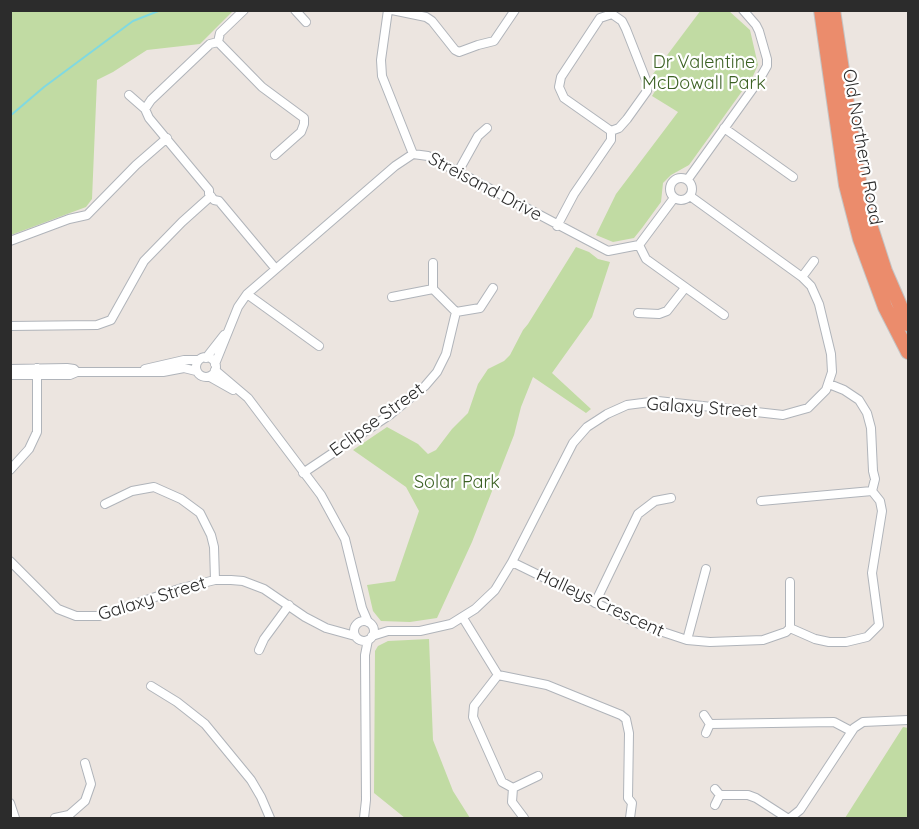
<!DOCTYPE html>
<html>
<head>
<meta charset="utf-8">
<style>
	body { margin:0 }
	#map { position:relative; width:919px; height:829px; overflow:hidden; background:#ece5e0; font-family:Quicksand,sans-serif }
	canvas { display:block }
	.frame { position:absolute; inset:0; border:12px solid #2c2c2c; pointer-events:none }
</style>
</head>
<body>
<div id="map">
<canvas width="919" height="829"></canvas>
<div class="frame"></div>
</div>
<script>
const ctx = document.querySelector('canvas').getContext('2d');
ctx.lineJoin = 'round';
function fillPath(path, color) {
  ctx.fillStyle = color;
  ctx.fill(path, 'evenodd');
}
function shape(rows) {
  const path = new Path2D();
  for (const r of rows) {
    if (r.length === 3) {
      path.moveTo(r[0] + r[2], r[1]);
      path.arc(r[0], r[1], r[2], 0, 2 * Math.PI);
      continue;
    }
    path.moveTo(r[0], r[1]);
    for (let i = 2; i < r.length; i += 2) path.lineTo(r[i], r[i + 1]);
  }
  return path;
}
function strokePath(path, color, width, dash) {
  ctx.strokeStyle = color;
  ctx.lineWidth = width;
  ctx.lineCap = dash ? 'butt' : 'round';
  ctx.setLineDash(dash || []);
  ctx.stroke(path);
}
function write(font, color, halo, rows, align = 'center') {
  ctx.font = font + ' Quicksand,sans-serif';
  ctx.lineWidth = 4.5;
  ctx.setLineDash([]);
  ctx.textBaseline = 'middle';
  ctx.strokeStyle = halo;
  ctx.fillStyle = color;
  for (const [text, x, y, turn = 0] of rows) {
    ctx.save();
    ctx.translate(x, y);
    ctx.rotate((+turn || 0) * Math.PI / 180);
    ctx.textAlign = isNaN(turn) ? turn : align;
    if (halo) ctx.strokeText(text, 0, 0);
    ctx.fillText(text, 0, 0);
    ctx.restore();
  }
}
const green = shape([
	[11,10,233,11,200,44,147,50,113,72,97,80,92,199,86,207,11,235],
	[701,10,729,11,750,30,758,65,753,76,689,165,671,175,663,183,661,202,642,228,634,238,613,242,596,235,616,194,678,112,652,96,658,86,653,74],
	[576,247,589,252,598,259,610,262,592,317,552,373,591,409,586,413,533,377,521,407,514,435,472,542,437,618,410,622,381,621,373,611,367,585,395,581,419,511,406,487,353,450,387,427,418,444,428,454,436,450,452,429,468,413,478,384,488,369,504,361,510,355,523,330,528,324],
	[429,639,433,740,453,791,470,818,405,818,374,793,375,651,378,646,388,641],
	[903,727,908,728,908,803,907,818,845,818]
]);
const stream = shape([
	[10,116,44,87,133,21,161,10]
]);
const street = shape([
	[244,10,220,33,218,42,210,44,151,100,145,109,149,118,209,190,209,194,214,200,219,201,275,268],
	[295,10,306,22],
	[388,10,381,60,382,76,413,154],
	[392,10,426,17,432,21,455,50,459,52,478,45,494,41,515,10],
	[218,42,262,87,304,118,304,124,301,132,275,155],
	[129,95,145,109],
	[724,128,793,177],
	[458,172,478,136,487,128],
	[681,189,11],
	[688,179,759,80,767,66,767,59,759,31,756,25,743,10],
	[557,226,574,194,611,140,611,131,619,128,627,119,647,91,648,85,626,29,622,21,612,14,600,18,596,24,561,77,559,87,564,98,611,131],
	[10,241,69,219,87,215,136,165,167,138],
	[639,245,646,259,724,315],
	[433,263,433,289,456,312],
	[802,277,814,261],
	[247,294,319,346],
	[392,297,433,289],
	[456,312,480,308,493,288],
	[638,313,659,314,667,311,685,288],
	[10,326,97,325,111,320,144,261,182,222,211,196],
	[206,367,10],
	[206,358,224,335],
	[215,364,238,307,247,294,395,166,413,154,428,156,608,251,639,245,674,198],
	[10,369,67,368,74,369,77,372],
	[145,369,184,360,198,360],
	[215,370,248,398,321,495,345,539,362,608,368,622],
	[10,375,70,375,77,372,163,372,184,368,196,371],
	[210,377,233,390],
	[10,470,29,449,37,432,37,368],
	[303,473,391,414,425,386,437,372,446,354,456,312],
	[761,501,872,491],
	[105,504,132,491,154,487,181,499,200,513,211,535,214,547,215,580],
	[10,561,58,609,76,616,99,616,182,588,215,580,231,580,243,581,264,589,305,617,326,628,355,636],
	[512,562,639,624,687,640,710,642,763,640,786,632,790,628,815,639,829,642,846,642,867,637,879,625,872,573,882,511,880,501,872,491,875,479,873,471,871,428,867,413,859,400,844,390,829,384],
	[790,582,790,628],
	[595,603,638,514,655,501,671,498],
	[463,618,498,675],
	[364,631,10],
	[372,636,388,631,420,631,451,624,475,609,495,590,512,562,573,443,587,427,607,414,627,405,658,401,783,415,808,408,826,390,832,372,831,354,819,304,811,286,802,277,690,196],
	[687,640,706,569],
	[259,650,264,639,289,605],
	[498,675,547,685,621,715,626,719,629,733,628,798,632,803,630,818],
	[498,675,474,706,473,717,502,782,513,788,512,802,524,818],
	[151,686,177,702,205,724,251,780,261,797,270,818],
	[704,715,710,724,706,733],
	[710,724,834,722,851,731],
	[513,788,538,776],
	[720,795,748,795,756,798,787,818],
	[10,803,15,818],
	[715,805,720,795,715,789],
	[55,818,69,815,85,801,91,784,85,763],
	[364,818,366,800,365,655,368,640],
	[790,818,800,810,854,728,863,722,908,720]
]);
const highway = shape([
	[821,10,846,185,860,239,885,307,908,352],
	[833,10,858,176,866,212,885,271,908,324]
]);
const parkNames = [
	["Dr Valentine",704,63],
	["McDowall Park",704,84],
	["Solar Park",457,483]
];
const streetNames = [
	["Old Northern Road",862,147,80],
	["Streisand Drive",485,187,28],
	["Galaxy Street",702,408,4],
	["Eclipse Street",377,420,-36],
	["Galaxy Street",152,599,-17],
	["Halleys Crescent",600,603,25]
];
fillPath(green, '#c1dba3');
strokePath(stream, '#80d9e1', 2);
strokePath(street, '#b0b4ba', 10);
strokePath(highway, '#c4c4c4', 16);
strokePath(street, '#fff', 8);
strokePath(highway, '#eb8c6c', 14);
write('18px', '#3c6124', '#fff', parkNames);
write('18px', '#2c2c2c', '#fff', streetNames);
</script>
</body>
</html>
